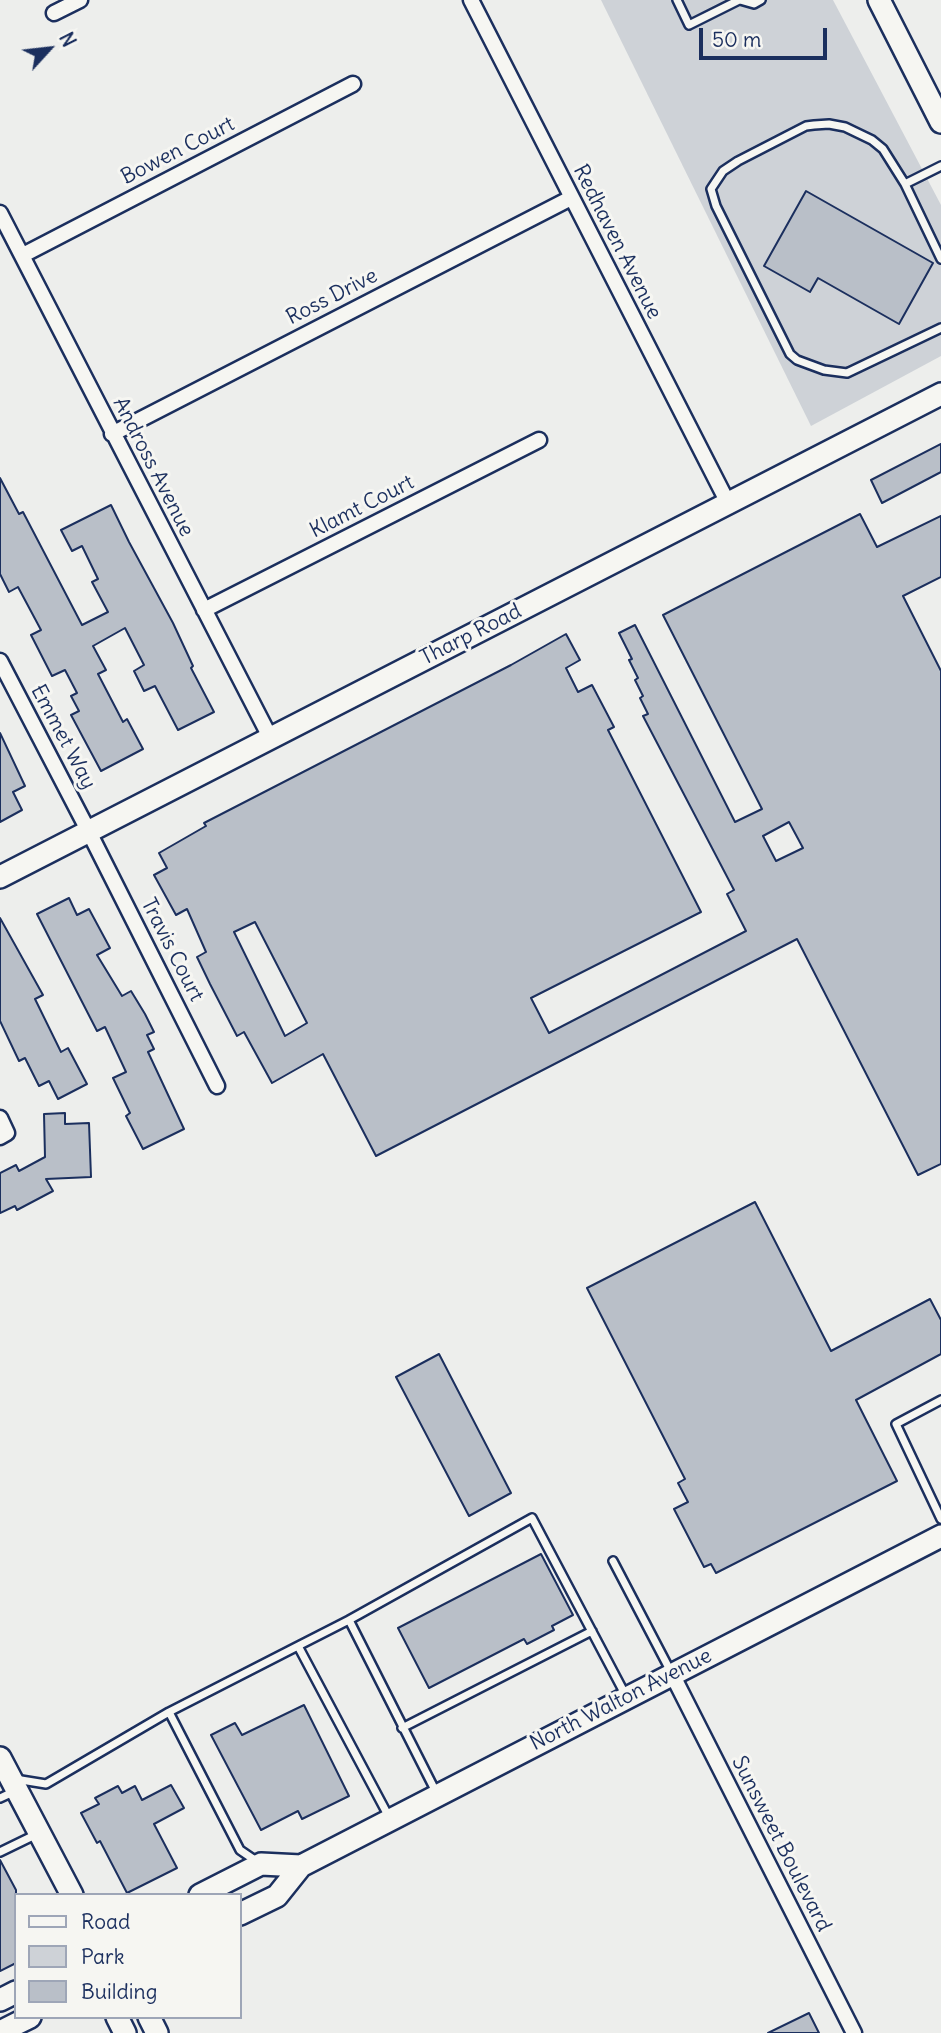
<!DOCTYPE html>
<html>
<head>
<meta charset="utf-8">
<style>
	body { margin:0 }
	#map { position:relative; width:941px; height:2033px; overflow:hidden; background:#edeeec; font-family:Delius,sans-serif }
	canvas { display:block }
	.legend { position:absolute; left:14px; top:1893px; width:228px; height:126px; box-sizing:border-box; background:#f6f6f2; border:2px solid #9ea6b7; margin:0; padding:9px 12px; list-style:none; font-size:21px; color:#1b2f5e }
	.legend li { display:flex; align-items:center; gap:14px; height:35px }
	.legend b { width:35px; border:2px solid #9ea6b7 }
	.north { position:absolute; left:14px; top:14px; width:70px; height:70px; -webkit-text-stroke:5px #f6f6f2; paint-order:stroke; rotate:63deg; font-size:19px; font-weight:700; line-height:28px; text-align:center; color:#1b2f5e }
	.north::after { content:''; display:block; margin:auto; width:24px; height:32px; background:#1b2f5e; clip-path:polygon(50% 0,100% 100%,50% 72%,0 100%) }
	.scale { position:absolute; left:699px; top:28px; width:128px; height:32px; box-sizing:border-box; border:4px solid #1b2f5e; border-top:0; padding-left:9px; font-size:21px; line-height:24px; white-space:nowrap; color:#1b2f5e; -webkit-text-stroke:5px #f6f6f2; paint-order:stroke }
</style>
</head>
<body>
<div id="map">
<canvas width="941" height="2033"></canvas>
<ul class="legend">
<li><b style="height:9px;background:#f6f6f2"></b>Road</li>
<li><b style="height:19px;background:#ced2d7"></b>Park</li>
<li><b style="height:19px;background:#b9bfc8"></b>Building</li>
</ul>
<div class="north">N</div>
<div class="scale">50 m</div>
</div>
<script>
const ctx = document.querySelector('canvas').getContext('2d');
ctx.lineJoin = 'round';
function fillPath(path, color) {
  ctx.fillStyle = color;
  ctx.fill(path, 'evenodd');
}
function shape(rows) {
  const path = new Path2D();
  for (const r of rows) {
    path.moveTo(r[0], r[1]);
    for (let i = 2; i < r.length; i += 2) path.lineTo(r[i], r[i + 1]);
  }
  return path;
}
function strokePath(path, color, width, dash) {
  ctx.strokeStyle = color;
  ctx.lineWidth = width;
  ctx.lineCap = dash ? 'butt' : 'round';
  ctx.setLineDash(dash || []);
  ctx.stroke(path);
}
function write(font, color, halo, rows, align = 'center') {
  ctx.font = font + ' Delius,sans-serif';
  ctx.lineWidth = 6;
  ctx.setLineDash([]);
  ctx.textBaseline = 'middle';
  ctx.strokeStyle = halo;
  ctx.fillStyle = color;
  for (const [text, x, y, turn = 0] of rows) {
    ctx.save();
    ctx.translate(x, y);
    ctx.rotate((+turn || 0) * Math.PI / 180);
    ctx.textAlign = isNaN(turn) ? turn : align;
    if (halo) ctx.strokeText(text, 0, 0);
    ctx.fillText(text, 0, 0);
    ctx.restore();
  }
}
const green = shape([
	[601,0,833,0,941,205,941,356,811,426]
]);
const building = shape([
	[806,191,933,263,899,324,818,278,810,292,764,266,806,191],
	[941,444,941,472,882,503,871,480,941,444],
	[0,478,19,514,23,512,82,625,108,612,92,582,98,579,82,546,72,551,61,530,111,505,129,542,173,623,193,666,191,668,214,712,178,730,155,686,144,691,134,671,144,665,125,628,93,646,106,670,98,674,123,722,127,719,143,749,101,771,71,715,79,711,71,696,77,693,65,670,52,676,31,635,41,630,18,587,9,592,0,574,0,478],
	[860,514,877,547,941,516,941,577,903,596,941,671,941,1164,918,1175,797,939,376,1156,323,1054,272,1083,244,1032,237,1036,210,984,197,957,206,952,187,909,176,915,154,875,167,868,159,853,206,826,204,823,511,665,566,634,580,660,566,668,578,692,592,685,614,727,608,730,701,912,531,998,549,1033,746,931,727,894,734,890,643,716,648,714,640,698,643,696,635,680,638,678,629,660,632,659,619,633,635,625,735,822,762,809,663,615,860,514],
	[789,822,803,848,776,861,763,836,789,822],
	[255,922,307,1023,285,1036,234,932,255,922],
	[0,733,25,786,13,792,22,810,0,822,0,733],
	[69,898,77,915,89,909,110,948,97,955,122,996,131,991,145,1014,154,1032,147,1035,154,1049,148,1052,184,1129,143,1149,126,1116,130,1113,113,1078,126,1072,105,1027,97,1031,37,914,69,898],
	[0,918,43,995,35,999,61,1052,68,1048,87,1084,58,1099,49,1081,39,1086,25,1058,19,1061,0,1021,0,918],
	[65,1113,65,1124,89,1123,91,1177,46,1179,53,1191,17,1210,15,1206,0,1213,0,1173,16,1165,19,1171,45,1157,44,1114,65,1113],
	[755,1202,831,1351,930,1299,941,1320,941,1354,856,1400,897,1481,716,1573,711,1564,704,1567,674,1509,688,1502,678,1483,685,1479,587,1288,755,1202],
	[439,1354,511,1493,469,1516,396,1377,439,1354],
	[541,1554,573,1615,552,1626,554,1630,527,1644,524,1639,429,1688,398,1628,541,1554],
	[304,1705,349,1796,302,1819,298,1811,261,1830,211,1735,235,1723,242,1735,304,1705],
	[171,1785,184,1808,154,1824,177,1868,127,1893,100,1841,97,1843,81,1813,99,1804,95,1798,118,1786,122,1793,135,1786,142,1800,171,1785],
	[0,1860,16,1890,16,1963,0,1971,0,1860],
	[809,2013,819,2033,768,2033,809,2013]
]);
const lane = shape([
	[677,0,689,25,739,0],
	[740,0,754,4,761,0],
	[941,166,905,184,883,149,872,140,845,127,829,124,814,125,806,126,738,161,723,171,711,189,716,206,790,354,797,360,824,370,847,373,941,328],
	[905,184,941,259],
	[941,1400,896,1424,941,1519],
	[613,1561,671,1672],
	[298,1646,349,1620],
	[169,1712,240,1850,259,1863],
	[402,1728,592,1631],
	[15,1779,46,1784,169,1712,298,1646,389,1817],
	[437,1794,349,1620,532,1518,626,1696],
	[0,1798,13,1792],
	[0,1852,37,1834]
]);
const street = shape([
	[471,0,728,503],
	[54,13,80,0],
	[0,213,271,739],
	[23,255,353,84],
	[112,434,571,198],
	[204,610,539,440],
	[0,661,89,832,217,1086],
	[0,1118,7,1133,0,1137],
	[672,1674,854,2033]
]);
const secondary = shape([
	[879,0,941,122],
	[0,877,941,394],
	[0,1758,72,1895],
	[200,1895,261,1864,301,1866],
	[240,1914,277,1896,301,1866,941,1536],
	[0,2000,16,1992],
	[117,2017,125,2033],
	[149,2017,157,2033],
	[0,2032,30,2017]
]);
const streetNames = [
	["Bowen Court",178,151,-27],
	["Redhaven Avenue",617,242,63],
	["Ross Drive",332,297,-27],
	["Andross Avenue",153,467,63],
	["Klamt Court",362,507,-27],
	["Tharp Road",471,635,-27],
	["Emmet Way",63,737,62],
	["Travis Court",172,950,63],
	["North Walton Avenue",621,1700,-27],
	["Sunsweet Boulevard",781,1844,63]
];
fillPath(green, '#ced2d7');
fillPath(building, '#b9bfc8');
strokePath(building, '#1b2f5e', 2);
strokePath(lane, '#1b2f5e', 12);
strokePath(street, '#1b2f5e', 19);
strokePath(secondary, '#1b2f5e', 26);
strokePath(lane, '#f6f6f2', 7);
strokePath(street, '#f6f6f2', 14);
strokePath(secondary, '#f6f6f2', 21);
write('21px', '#1b2f5e', '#f6f6f2', streetNames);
</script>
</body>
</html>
